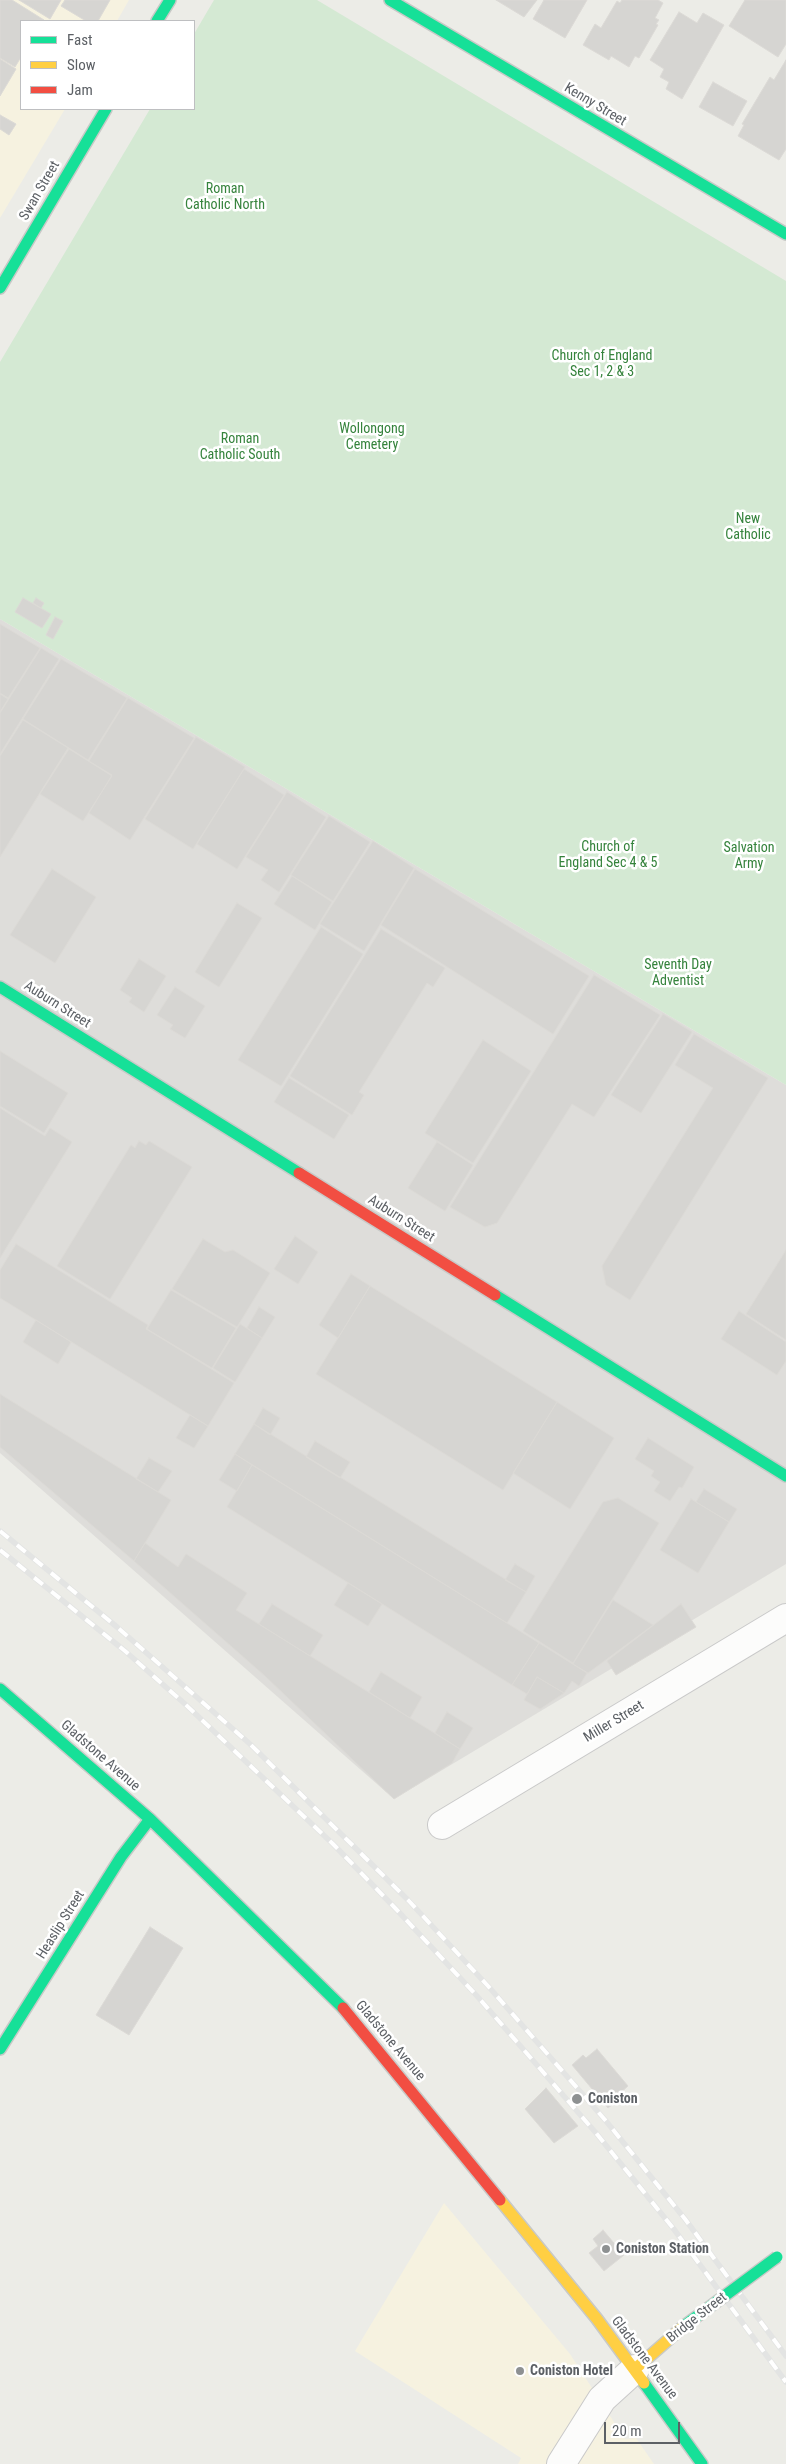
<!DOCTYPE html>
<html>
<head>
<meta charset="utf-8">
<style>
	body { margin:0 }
	#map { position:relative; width:786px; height:2464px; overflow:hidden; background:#ecece7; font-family:"Roboto Condensed",sans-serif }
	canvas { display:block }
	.legend { position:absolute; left:20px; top:20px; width:175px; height:90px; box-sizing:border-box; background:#fff; border:1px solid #bebfc1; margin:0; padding:6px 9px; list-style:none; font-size:15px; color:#5c6065 }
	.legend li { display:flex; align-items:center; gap:10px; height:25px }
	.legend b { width:25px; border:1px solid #bebfc1 }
	.scale { position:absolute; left:604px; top:2422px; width:76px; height:22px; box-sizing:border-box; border:2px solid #5c6065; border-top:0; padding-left:6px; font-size:15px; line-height:18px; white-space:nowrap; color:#5c6065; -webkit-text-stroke:4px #fff; paint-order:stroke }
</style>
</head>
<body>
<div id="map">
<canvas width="786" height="2464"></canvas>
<ul class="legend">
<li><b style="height:6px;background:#16e098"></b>Fast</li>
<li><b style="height:6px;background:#ffcf43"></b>Slow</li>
<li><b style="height:6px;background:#f24e42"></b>Jam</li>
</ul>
<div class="scale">20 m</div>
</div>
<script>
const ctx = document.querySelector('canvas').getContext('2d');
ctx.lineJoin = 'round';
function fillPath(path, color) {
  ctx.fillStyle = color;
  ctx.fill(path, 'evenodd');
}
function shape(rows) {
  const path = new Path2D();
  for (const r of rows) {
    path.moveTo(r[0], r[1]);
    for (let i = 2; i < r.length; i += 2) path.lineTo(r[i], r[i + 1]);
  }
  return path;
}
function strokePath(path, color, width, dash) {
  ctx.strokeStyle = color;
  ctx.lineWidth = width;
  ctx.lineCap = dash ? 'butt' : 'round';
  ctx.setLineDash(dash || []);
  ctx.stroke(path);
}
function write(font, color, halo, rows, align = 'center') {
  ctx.font = font + ' "Roboto Condensed",sans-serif';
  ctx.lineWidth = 5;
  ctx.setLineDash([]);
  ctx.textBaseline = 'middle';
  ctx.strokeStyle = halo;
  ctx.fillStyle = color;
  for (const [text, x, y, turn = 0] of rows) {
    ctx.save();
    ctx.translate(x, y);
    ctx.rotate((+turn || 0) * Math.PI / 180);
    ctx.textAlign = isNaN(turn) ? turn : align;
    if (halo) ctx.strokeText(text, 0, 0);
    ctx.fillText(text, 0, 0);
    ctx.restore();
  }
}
const commercial = shape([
	[0,0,129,0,117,21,21,21,21,109,65,109,0,218],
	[444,2203,570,2354,625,2439,636,2438,654,2464,518,2464,521,2458,355,2351]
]);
const industrial = shape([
	[0,619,786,1085,786,1564,394,1799,0,1453]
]);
const green = shape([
	[214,0,317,0,786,281,786,1085,0,619,0,362,150,109,194,109,194,34]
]);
const building = shape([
	[0,0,12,0,44,20,21,21,21,57,15,67,0,58,0,0],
	[19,0,61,0,50,19,19,0],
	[65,0,110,0,98,21,86,21,61,6,65,0],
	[496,0,537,0,524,17,496,0],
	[544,0,587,0,565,38,533,19,544,0],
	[622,0,658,0,663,3,655,18,659,20,656,24,658,25,639,58,635,56,629,67,611,56,609,60,583,45,595,24,601,28,617,1,620,3,622,0],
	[745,0,786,0,786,44,778,57,729,26,745,0],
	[679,12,697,23,703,13,724,25,682,99,666,89,669,82,660,77,664,69,650,60,679,12],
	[0,59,16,69,0,96,0,59],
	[786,60,786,149,779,160,738,136,744,125,742,124,770,77,774,80,786,60],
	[713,82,747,101,733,126,699,107,713,82],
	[0,115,16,124,9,135,0,129,0,115],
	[23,598,51,614,42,628,15,612,23,598],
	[36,598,44,603,41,608,33,603,36,598],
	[55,617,63,621,53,639,46,635,55,617],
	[0,624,40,648,8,698,0,693,0,624],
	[41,648,59,659,0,754,0,713,41,648],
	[61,659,127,698,88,760,23,719,61,659],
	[0,694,8,699,0,712,0,694],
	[128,698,194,738,130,840,89,813,112,775,89,761,128,698],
	[23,720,68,748,0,857,0,756,23,720],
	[196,737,245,767,193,849,145,819,196,737],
	[69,749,112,776,83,821,40,794,69,749],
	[244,769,284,795,237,869,197,844,244,769],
	[287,792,326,817,279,892,261,880,268,870,246,857,287,792],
	[329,816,370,842,333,901,291,875,329,816],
	[373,841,414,868,364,951,320,924,373,841],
	[52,869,96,897,55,963,10,935,52,869],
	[415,869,589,976,553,1034,381,925,415,869],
	[292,876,332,902,315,930,274,904,292,876],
	[237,903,262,918,219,987,195,972,237,903],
	[321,927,363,954,281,1086,238,1060,321,927],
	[381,929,445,968,433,987,427,983,359,1092,364,1095,352,1115,290,1076,381,929],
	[139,959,166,976,144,1012,129,1002,132,998,120,990,139,959],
	[594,975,660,1015,594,1117,572,1104,497,1223,485,1227,450,1207,594,975],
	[175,987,205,1006,185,1038,170,1029,173,1025,157,1015,175,987],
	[663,1014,692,1032,641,1113,611,1095,663,1014],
	[694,1034,768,1078,630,1300,606,1285,602,1266,713,1088,675,1065,694,1034],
	[483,1040,531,1071,473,1163,425,1133,483,1040],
	[0,1051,68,1093,44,1133,0,1106,0,1051],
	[289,1078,349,1115,334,1139,274,1102,289,1078],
	[0,1108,45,1136,50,1128,72,1142,0,1258,0,1108],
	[139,1141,146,1145,149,1141,192,1167,110,1299,57,1266,131,1145,135,1148,139,1141],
	[437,1142,473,1165,445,1211,408,1188,437,1142],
	[295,1236,318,1252,298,1284,274,1269,295,1236],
	[203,1239,225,1252,233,1250,270,1273,237,1327,172,1289,203,1239],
	[16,1244,148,1325,146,1329,234,1383,208,1426,0,1298,0,1270,16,1244],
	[786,1250,786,1340,746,1314,786,1250],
	[351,1274,370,1286,338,1338,319,1325,351,1274],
	[370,1286,557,1402,503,1490,316,1374,370,1286],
	[171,1290,236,1328,212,1368,147,1329,171,1290],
	[259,1307,275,1317,262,1338,247,1328,259,1307],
	[739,1311,786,1342,786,1361,777,1375,721,1339,739,1311],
	[36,1320,71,1342,58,1364,23,1342,36,1320],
	[240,1324,262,1338,235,1382,213,1368,240,1324],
	[0,1394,171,1500,134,1561,0,1447,0,1394],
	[557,1402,614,1438,570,1509,513,1473,557,1402],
	[263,1408,280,1418,270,1435,254,1424,263,1408],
	[190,1415,208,1426,194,1448,176,1438,190,1415],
	[254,1424,526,1592,507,1623,235,1454,254,1424],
	[648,1438,694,1467,682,1488,679,1487,670,1501,654,1491,660,1482,651,1476,654,1471,635,1459,648,1438],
	[315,1441,350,1462,340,1478,306,1457,315,1441],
	[235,1454,252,1465,237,1491,219,1480,235,1454],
	[149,1458,172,1471,158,1492,136,1479,149,1458],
	[252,1465,539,1643,512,1685,227,1507,252,1465],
	[704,1489,737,1509,729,1522,696,1502,704,1489],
	[618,1498,659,1523,573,1663,523,1631,603,1502,618,1498],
	[691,1499,729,1522,698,1573,660,1550,691,1499],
	[145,1543,178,1567,186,1554,247,1593,236,1610,460,1749,452,1763,394,1799,264,1675,134,1561,145,1543],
	[515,1564,535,1576,526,1592,505,1580,515,1564],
	[348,1583,382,1604,368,1626,334,1605,348,1583],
	[613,1600,653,1625,588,1673,573,1664,613,1600],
	[272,1604,323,1635,310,1656,259,1624,272,1604],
	[681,1604,696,1627,616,1675,607,1661,681,1604],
	[539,1643,587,1673,579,1686,572,1681,564,1693,537,1677,527,1694,512,1685,539,1643],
	[381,1672,422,1697,410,1718,369,1692,381,1672],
	[537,1677,564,1693,540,1709,524,1700,537,1677],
	[447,1712,473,1728,460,1749,435,1733,447,1712],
	[150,1927,183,1948,129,2035,96,2015,150,1927],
	[597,2049,628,2086,617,2096,619,2099,608,2108,572,2065,583,2055,586,2058,597,2049],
	[546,2088,578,2126,554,2143,525,2109,546,2088],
	[603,2230,624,2255,604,2271,589,2253,598,2246,593,2239,603,2230]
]);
const street = shape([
	[442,1825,786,1618],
	[561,2464,602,2399,635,2369]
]);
const fast = shape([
	[390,0,786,234],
	[157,21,170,0],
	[0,288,106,109],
	[0,987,299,1173],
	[495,1295,786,1476],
	[0,1689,150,1819,343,2008],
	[0,2049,121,1857,150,1819],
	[644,2383,702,2464]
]);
const slow = shape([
	[500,2200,597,2319,644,2383],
	[635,2369,684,2326]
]);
const jam = shape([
	[299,1173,495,1295],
	[343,2008,500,2200]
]);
const rail = shape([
	[0,1531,117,1627,250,1744,408,1900,488,1986,606,2121,685,2219,786,2356],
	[0,1550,125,1651,185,1704,333,1844,396,1909,477,1996,596,2133,673,2228,786,2382]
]);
const fastBridge = shape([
	[684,2326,777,2257]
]);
const markers = [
	[577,2099,6,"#8e9192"],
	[606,2249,5,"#8e9192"],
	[520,2371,5,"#8e9192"]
];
const streetNames = [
	["Kenny Street",595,105,31],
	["Swan Street",40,191,-60],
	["Auburn Street",57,1005,32],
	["Auburn Street",401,1219,32],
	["Miller Street",614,1722,-31],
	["Gladstone Avenue",100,1756,41],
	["Heaslip Street",61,1925,-58],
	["Gladstone Avenue",390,2041,50],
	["Bridge Street",697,2318,-38],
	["Gladstone Avenue",644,2358,53]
];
const parkNames = [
	["Roman",225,189],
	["Catholic North",225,205],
	["Church of England",602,356],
	["Sec 1, 2 & 3",602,372],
	["Wollongong",372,429],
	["Cemetery",372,445],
	["Roman",240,439],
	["Catholic South",240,455],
	["New",748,519],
	["Catholic",748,535],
	["Church of",608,847],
	["England Sec 4 & 5",608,863],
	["Salvation",749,848],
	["Army",749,864],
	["Seventh Day",678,965],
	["Adventist",678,981]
];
const poiNames = [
	["Coniston",588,2099],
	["Coniston Station",616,2249],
	["Coniston Hotel",530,2371]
];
fillPath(commercial, '#f6f2e0');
fillPath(industrial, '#deddda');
fillPath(green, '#d4e9d3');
fillPath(building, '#d6d5d2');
strokePath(building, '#dcdad6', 1);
strokePath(street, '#c9c9c9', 30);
strokePath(fast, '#c8c9c7', 14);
strokePath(slow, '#c8c9c7', 14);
strokePath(jam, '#c8c9c7', 14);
strokePath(street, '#fcfcfb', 28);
strokePath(fast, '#16e098', 11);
strokePath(slow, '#ffcf43', 11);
strokePath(jam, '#f24e42', 11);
strokePath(rail, '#e3e4e3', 5.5);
strokePath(rail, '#fff', 4, [11]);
strokePath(fastBridge, '#c8c9c7', 14, []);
strokePath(fastBridge, '#16e098', 11);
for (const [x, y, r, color] of markers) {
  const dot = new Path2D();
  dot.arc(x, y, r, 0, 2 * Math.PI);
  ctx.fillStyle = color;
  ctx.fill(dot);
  strokePath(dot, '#fff', 2);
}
write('14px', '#5c6065', '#fff', streetNames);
write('14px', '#35833c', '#fff', parkNames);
write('bold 14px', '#5c6065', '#fff', poiNames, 'left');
</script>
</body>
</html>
